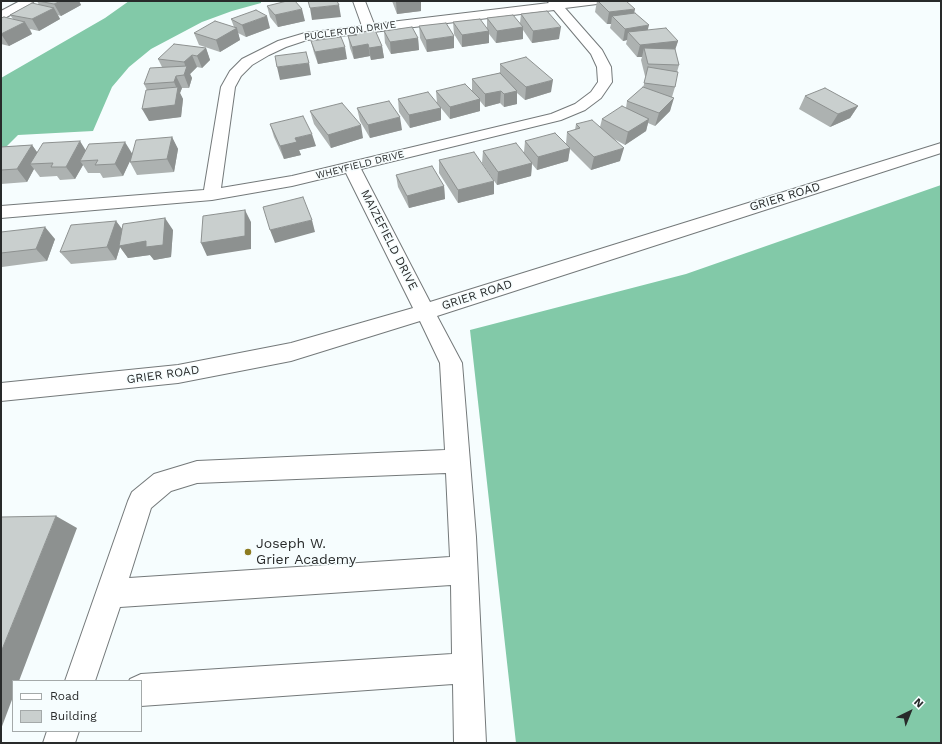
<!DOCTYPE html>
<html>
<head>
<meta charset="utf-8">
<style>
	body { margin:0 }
	#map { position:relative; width:942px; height:744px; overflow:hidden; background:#f6fdfe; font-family:"Work Sans",sans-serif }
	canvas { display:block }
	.frame { position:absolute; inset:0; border:2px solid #282a2a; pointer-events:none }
	.legend { position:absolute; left:12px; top:680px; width:130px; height:52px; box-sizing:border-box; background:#f6fdfe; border:1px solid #a4a9a9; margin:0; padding:5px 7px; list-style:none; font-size:12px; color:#282a2a }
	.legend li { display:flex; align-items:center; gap:8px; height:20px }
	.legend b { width:20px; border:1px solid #a4a9a9 }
	.north { position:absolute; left:890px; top:692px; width:40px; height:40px; -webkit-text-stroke:3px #f6fdfe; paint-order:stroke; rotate:43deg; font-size:11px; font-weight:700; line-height:16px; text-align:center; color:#282a2a }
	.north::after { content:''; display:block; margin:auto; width:14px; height:18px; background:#282a2a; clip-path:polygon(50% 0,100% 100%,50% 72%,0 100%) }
</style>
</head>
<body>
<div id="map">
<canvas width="942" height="744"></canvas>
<div class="frame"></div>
<ul class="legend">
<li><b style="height:5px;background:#fff"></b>Road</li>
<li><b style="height:11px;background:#c9cfce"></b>Building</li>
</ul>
<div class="north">N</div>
</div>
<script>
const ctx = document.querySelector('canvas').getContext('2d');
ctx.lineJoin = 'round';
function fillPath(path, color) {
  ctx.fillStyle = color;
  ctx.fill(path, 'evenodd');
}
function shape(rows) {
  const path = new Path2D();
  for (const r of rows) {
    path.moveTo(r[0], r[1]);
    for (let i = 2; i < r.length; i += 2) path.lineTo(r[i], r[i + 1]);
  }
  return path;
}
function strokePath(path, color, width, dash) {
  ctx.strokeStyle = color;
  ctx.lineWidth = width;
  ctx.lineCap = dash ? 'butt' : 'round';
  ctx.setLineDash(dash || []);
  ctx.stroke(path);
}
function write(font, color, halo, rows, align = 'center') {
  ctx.font = font + ' "Work Sans",sans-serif';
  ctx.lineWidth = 3;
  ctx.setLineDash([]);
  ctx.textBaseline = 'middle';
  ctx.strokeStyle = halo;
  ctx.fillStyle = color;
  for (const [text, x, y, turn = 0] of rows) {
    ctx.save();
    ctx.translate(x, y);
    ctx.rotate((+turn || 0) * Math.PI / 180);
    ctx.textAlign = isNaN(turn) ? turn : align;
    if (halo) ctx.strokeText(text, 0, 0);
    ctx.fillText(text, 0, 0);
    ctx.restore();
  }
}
const forest = shape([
	[129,1,261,1,261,3,232,11,202,22,151,49,129,67,112,87,93,131,18,135,1,152,1,78,105,18],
	[941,185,941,743,516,743,470,330,686,274]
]);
const minor = shape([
	[20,1,34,1,32,3,1,20,1,11,20,1],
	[353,1,365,1,374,24,549,3,547,1,603,1,601,3,597,4,565,8,602,50,611,67,612,82,601,98,585,110,561,120,361,169,430,302,941,143,941,153,437,316,462,363,476,537,486,743,454,743,453,684,141,706,141,681,129,681,130,679,141,674,452,654,451,585,120,607,95,681,65,681,128,501,132,492,154,474,197,461,445,450,440,363,420,321,291,361,178,383,1,401,1,383,178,365,291,343,413,308,346,173,292,186,212,200,1,218,1,206,204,190,221,87,230,71,242,59,278,41,305,33,362,26,353,1],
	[554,10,591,54,597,67,598,82,591,92,575,104,551,114,292,176,221,188,235,87,241,76,252,65,269,55,286,47,307,40,554,10],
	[446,473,450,557,129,578,151,508,171,491,197,483,446,473],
	[47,731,79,731,75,743,43,743,47,731]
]);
const wall = shape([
	[37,1,79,1,81,5,61,16,58,15,60,19,39,31,30,29,32,34,9,46,1,44,1,18,13,19,10,15,39,5],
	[392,1,421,1,421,11,397,14],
	[597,1,634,13,648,30,678,41,675,50,679,65,677,72,675,87,672,97,670,111,655,126,648,123,646,131,625,145,614,139,620,161,591,170,570,149,568,161,537,170,532,164,531,176,497,185,482,163,483,151,524,152,525,141,566,144,567,132,575,130,576,124,600,127,602,119,626,108,627,101,643,88,646,76,645,76,641,60,642,57,637,57,626,44,627,40,623,41,610,28,611,24,607,24,595,12],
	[267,6,305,21,278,27,270,17],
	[521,14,559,39,532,43,523,30,523,39,496,43,489,34,489,43,462,47,454,34,453,22,487,28,487,18,520,23],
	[231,19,270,28,246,37,238,33,240,40,220,52,199,45,194,33,234,27],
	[419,26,454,48,427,52,420,38],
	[384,31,418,38,419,50,391,54,385,43],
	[356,33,382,46,384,58,371,60,370,56,354,59,350,48,348,36,356,35],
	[311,41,347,59,318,64,314,53],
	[206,48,210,60,202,68,197,67,190,74,192,78,189,88,182,88,180,93,183,99,181,117,149,121,147,90,144,84,162,67,158,59],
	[500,64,551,92,525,100,517,93,517,104,504,107,500,103,485,107,480,101,480,111,450,119,441,108,441,120,410,128,399,112,398,99,437,103,436,91,472,90,472,79,500,73],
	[805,96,858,106,850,118,830,127,799,109],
	[357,108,402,130,370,138,360,121],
	[310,111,363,138,331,148,314,124],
	[270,124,316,146,299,150,301,155,284,159,274,137],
	[172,137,178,149,174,172,137,175,130,162,130,160,123,176,103,178,100,173,88,173,83,165,75,179,60,180,57,176,40,177,34,169,27,182,1,184,1,147,32,145,37,152,86,150,132,154],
	[439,160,494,194,458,203,439,173],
	[396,175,444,186,445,199,409,208,398,187],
	[116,221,122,229,173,230,171,257,154,260,150,255,128,258,120,247,116,260,71,264,60,252],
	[1,232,55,239,47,261,2,267,1,266]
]);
const shadedWall = shape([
	[61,1,79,1,81,5,61,16,54,4],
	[403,1,421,1,421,11,397,14,396,2],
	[339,5,341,17,312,20,310,8],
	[54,8,60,19,39,31,32,19],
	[302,9,305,21,278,27,275,15],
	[635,9,633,20,612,16,611,24,607,24,609,12],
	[267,16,270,28,246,37,242,25],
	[25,22,32,34,9,46,1,34],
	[649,25,646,37,628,32,627,40,623,41,625,29],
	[523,27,523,39,496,43,497,31],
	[561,27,559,39,532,43,533,31],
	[237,28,240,40,220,52,216,40],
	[489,31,489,43,462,47,462,35],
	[454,36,454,48,427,52,426,40],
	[418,38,419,50,391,54,390,42],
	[678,41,674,53,644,48,642,57,637,57,640,45],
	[368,44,370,56,354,59,352,47],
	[382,46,384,58,371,60,369,48],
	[345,47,347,59,318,64,315,52],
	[206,48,210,60,202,68,197,56],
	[192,55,197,67,190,74,192,78,189,88,184,75,186,68,184,62],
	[309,63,311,75,280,80,277,67],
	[176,76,182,88,180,93,183,99,181,117,149,121,142,109,177,89,174,82],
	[553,80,551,92,525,100,526,87],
	[501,91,500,103,485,107,485,94],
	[517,91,517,104,504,107,504,94],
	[674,98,670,111,655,126,659,113],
	[480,99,480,111,450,119,450,107],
	[858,106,850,118,830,127,838,114],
	[441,108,441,120,410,128,409,115],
	[400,117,402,130,370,138,368,125],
	[649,119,646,131,625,145,628,132],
	[361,125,363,138,331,148,328,135],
	[312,134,316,146,299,150,301,155,284,159,280,146,295,138],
	[172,137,178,149,174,172,167,159],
	[80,141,88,154,80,161,83,165,75,179,66,167],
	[125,142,133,155,123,176,115,164],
	[32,145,41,158,30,164,34,169,27,182,17,169],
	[570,148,568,161,537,170,538,157],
	[624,148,620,161,591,170,594,157],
	[532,163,531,176,497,185,498,172],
	[494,181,494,194,458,203,458,190],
	[444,186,445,199,409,208,407,196],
	[245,210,251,222,251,249,207,256,201,243],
	[165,218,173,230,171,257,154,260,150,255,128,258,120,247,116,260,107,247,116,221,125,233],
	[312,220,315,232,275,243,270,230],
	[45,227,55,239,47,261,36,249],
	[56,516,77,528,19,681,13,681,13,697,1,729,1,652]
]);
const building = shape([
	[38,1,61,1,54,4,38,1],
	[287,1,295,1,302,9,275,15,267,6,287,1],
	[308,1,337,1,339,5,310,8,308,1],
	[598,1,626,1,635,9,609,12,598,1],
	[32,3,54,8,32,19,10,15,32,3],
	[256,10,267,16,242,25,231,19,256,10],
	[547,11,561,27,533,31,521,14,547,11],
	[635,13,649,25,625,29,612,16,635,13],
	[513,15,523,27,497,31,487,18,513,15],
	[4,17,25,22,1,34,1,18,4,17],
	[480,19,489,31,462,35,453,22,480,19],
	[215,21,237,28,216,40,194,33,215,21],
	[446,23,454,36,426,40,419,26,446,23],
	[412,27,418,38,390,42,384,31,412,27],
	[666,28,678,41,640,45,628,32,666,28],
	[375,30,382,46,369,48,368,44,352,47,348,36,357,35,356,33,375,30],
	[341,37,345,47,315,52,311,41,341,37],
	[174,44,206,48,197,56,192,55,184,62,158,59,174,44],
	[644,48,675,49,679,65,648,64,644,48],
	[306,52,309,63,277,67,275,56,306,52],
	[526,57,553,80,526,87,500,64,526,57],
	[187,66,184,75,176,76,174,82,144,84,150,68,187,66],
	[648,67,678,72,675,87,644,83,648,67],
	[500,73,517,91,504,94,501,91,485,94,472,79,500,73],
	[465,84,480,99,450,107,436,91,465,84],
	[178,87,175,105,142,109,146,90,178,87],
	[643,87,674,98,659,113,627,101,643,87],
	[825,88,858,106,838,114,805,96,825,88],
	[428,92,441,108,409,115,398,99,428,92],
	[389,101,400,117,368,125,357,108,389,101],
	[342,103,361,125,328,135,310,111,342,103],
	[622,106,649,119,628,132,602,119,622,106],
	[303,116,312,134,295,138,297,142,280,146,270,124,303,116],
	[592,120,624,148,594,157,567,132,580,128,576,124,592,120],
	[555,133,570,148,538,157,525,141,555,133],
	[172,137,167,159,130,162,136,140,172,137],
	[80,141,66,167,51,167,53,163,30,164,43,143,80,141],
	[125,142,115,164,95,165,98,160,80,161,89,144,125,142],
	[516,143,532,163,498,172,483,151,516,143],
	[32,145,17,169,1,170,1,147,32,145],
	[474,152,494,181,458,190,439,160,474,152],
	[432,166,444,186,407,196,396,175,432,166],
	[303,197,312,220,270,230,263,207,303,197],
	[245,210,245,236,201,243,203,216,245,210],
	[165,218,163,245,146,247,146,241,119,246,123,224,165,218],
	[116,221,107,247,60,252,71,225,116,221],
	[45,227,36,249,1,253,1,232,45,227],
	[56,516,1,652,1,517,56,516]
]);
const markers = [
	[248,552,4,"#8c7b20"]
];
const farStreetnames = [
	["PUCLERTON DRIVE",350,31,-8],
	["WHEYFIELD DRIVE",360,165,-14]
];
const streetNames = [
	["GRIER ROAD",785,197,-17],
	["MAIZEFIELD DRIVE",389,240,63],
	["GRIER ROAD",477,295,-18],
	["GRIER ROAD",163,375,-8]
];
const nearPoinames = [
	["Joseph W.",256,544],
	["Grier Academy",256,560]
];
fillPath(forest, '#82c9a8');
strokePath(minor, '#74797a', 2);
fillPath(minor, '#fff');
fillPath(wall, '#adb2b1');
fillPath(shadedWall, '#8d9190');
fillPath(building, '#c9cfce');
strokePath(building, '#8d9190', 1);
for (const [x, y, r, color] of markers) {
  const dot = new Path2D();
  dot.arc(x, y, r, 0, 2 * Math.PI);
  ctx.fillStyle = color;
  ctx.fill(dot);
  strokePath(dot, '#f6fdfe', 1.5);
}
write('10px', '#282a2a', '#f6fdfe', farStreetnames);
write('12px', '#282a2a', '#f6fdfe', streetNames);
write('14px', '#282a2a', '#f6fdfe', nearPoinames, 'left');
</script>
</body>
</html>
